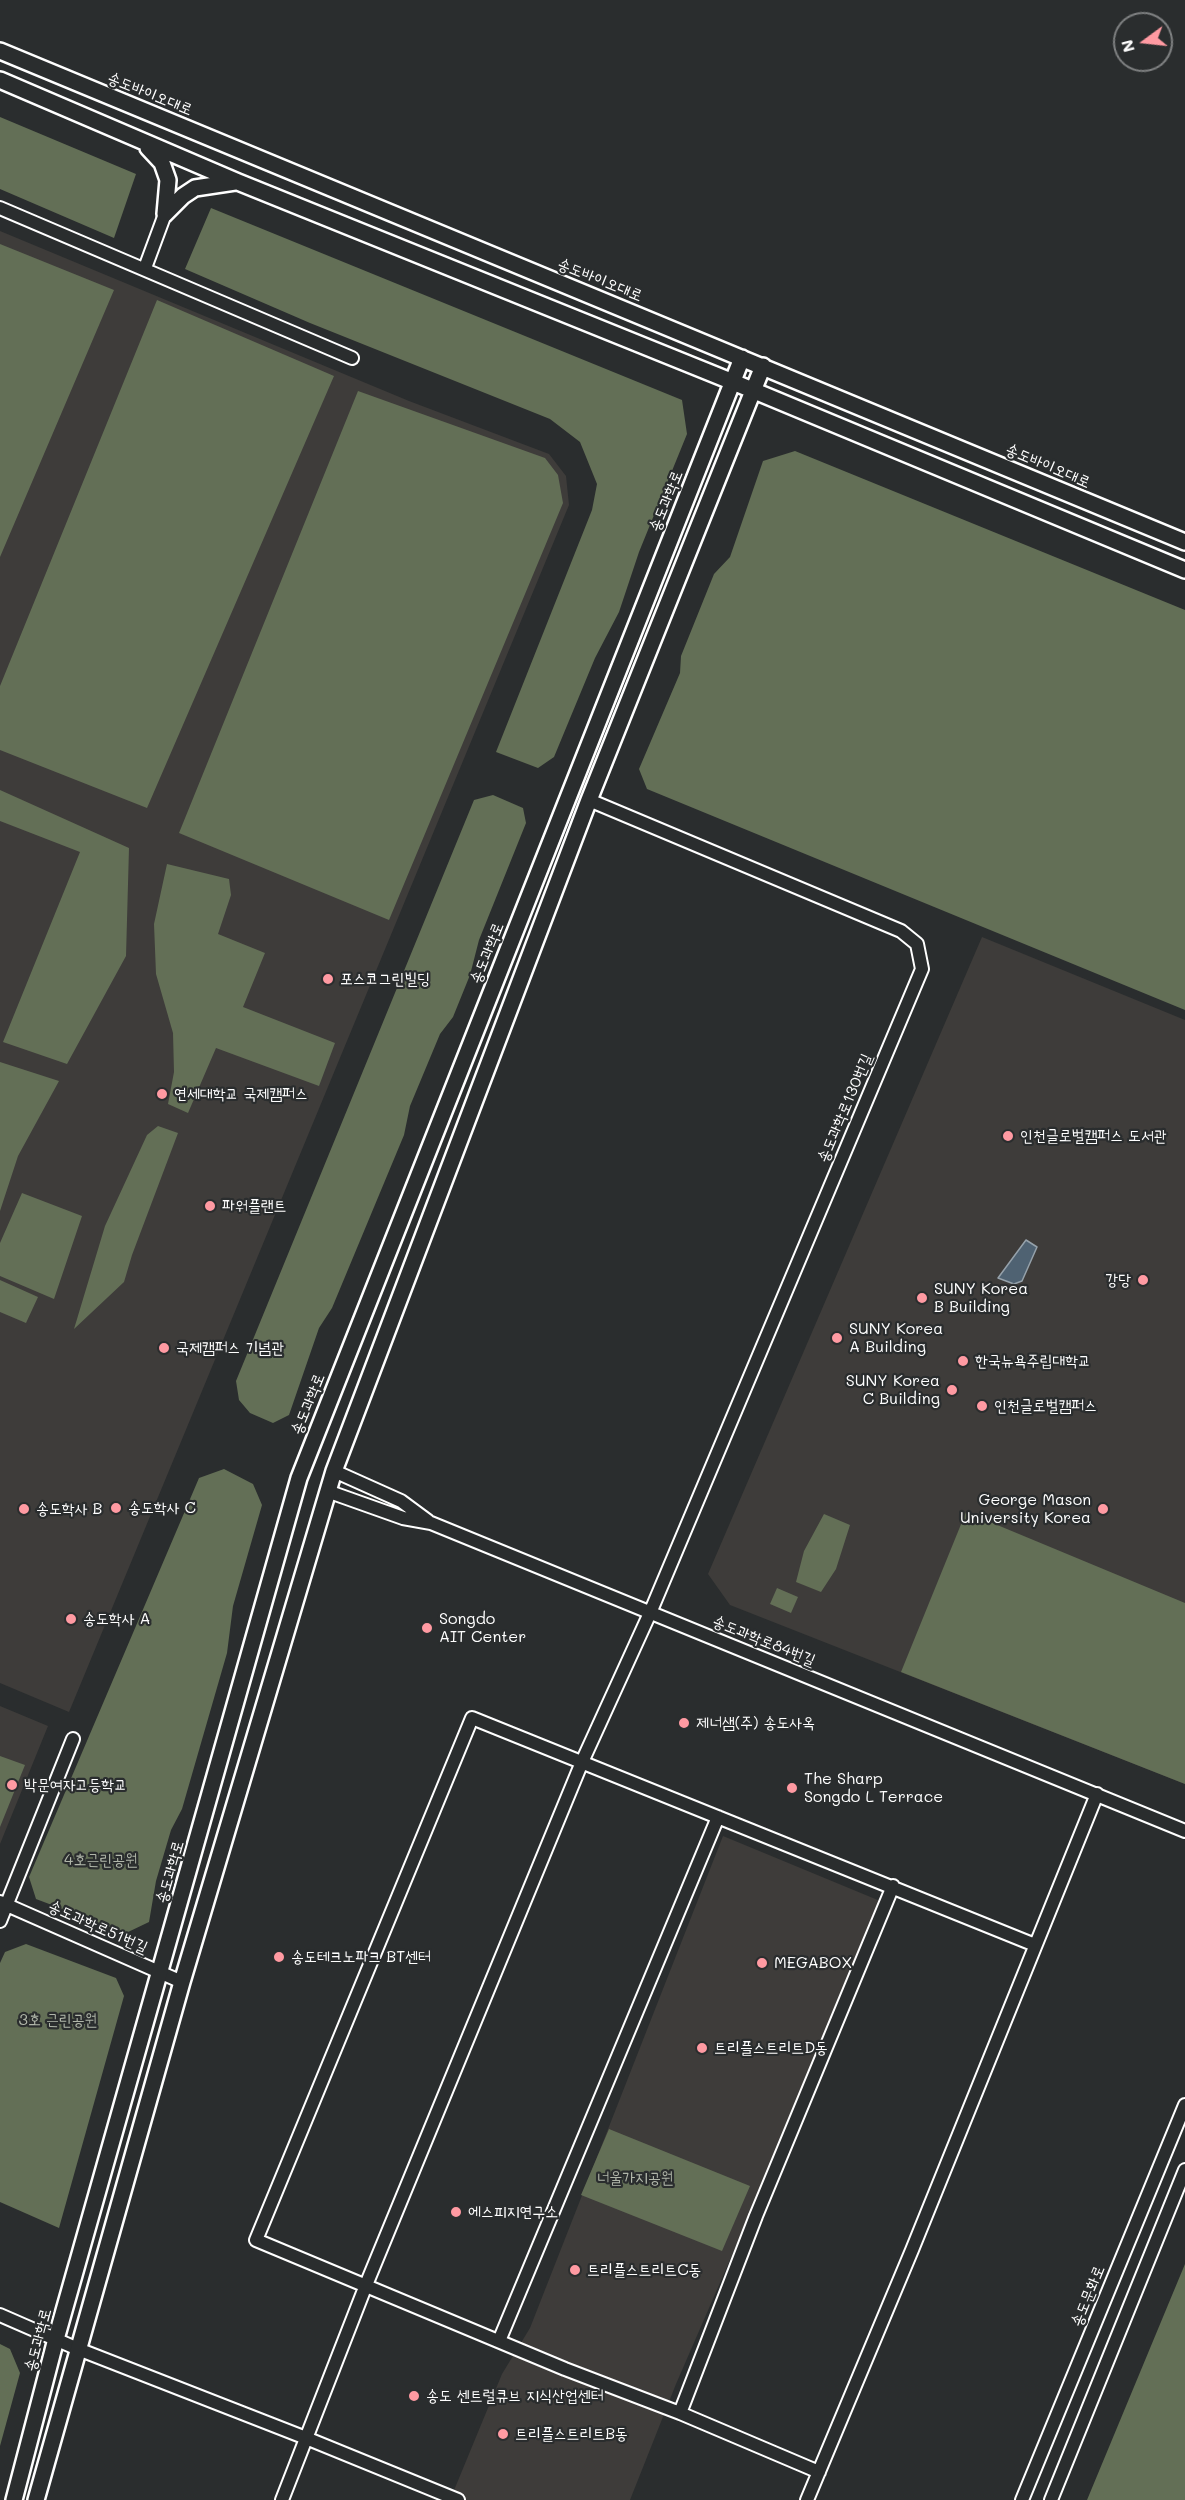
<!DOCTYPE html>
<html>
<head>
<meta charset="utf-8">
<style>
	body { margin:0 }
	#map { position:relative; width:1185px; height:2500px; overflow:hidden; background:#2a2d2e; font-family:Mali,sans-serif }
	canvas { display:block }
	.north { position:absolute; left:1113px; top:12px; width:60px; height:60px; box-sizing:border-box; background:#2a2d2e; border:2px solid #7f8182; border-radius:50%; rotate:255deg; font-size:16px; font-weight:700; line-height:24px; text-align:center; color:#fff }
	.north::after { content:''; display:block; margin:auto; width:21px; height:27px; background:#ff9aa2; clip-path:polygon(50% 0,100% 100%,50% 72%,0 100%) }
</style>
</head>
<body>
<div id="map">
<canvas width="1185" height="2500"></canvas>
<div class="north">N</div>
</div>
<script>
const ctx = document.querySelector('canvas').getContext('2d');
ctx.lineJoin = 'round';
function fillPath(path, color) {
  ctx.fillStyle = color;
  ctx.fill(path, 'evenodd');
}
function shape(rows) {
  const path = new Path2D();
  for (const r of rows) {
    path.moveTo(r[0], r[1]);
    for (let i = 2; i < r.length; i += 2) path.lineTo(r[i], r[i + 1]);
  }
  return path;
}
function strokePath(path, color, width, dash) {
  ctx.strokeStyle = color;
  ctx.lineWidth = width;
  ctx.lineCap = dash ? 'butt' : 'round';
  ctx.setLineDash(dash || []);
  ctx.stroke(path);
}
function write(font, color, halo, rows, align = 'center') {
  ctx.font = font + ' Mali,"Poor Story",sans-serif';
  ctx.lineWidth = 4.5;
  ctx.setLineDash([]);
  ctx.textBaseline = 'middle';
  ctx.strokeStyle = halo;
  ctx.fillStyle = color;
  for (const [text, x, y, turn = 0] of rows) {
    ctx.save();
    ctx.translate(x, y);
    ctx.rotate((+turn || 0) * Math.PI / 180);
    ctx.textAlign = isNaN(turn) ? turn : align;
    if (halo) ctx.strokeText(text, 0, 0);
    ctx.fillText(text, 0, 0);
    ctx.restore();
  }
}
const built = shape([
	[0,231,409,401,549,454,566,476,569,505,69,1712,0,1683],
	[982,937,1185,1020,1185,1784,730,1605,708,1574],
	[0,1706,48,1726,0,1844],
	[723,1836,885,1903,676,2384,630,2500,450,2500,502,2374,530,2328]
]);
const green = shape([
	[0,117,136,174,114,238,0,189],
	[211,208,682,400,687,434,639,552,619,612,595,658,554,757,538,768,496,752,592,510,597,484,580,442,550,419,310,323,185,269],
	[0,244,114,290,0,557],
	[157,300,334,376,147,808,0,750,0,686],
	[358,391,545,458,558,475,563,503,389,920,179,833],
	[795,451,1185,610,1185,1010,647,789,639,769,680,673,681,656,714,574,730,557,763,461],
	[0,790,129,848,126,956,67,1064,3,1042,80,852,0,821],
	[493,795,523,808,526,823,479,940,470,975,453,1017,440,1034,410,1106,404,1135,332,1308,319,1328,289,1415,273,1423,250,1413,239,1400,236,1381,474,800],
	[167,864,229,879,231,895,218,934,265,953,243,1007,335,1043,319,1086,216,1048,188,1113,168,1104,174,1072,173,1033,156,974,154,924],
	[0,1062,59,1081,18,1156,0,1211],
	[158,1126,178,1133,132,1255,124,1282,74,1329,105,1226,147,1135],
	[22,1193,82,1216,54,1299,0,1276,0,1243],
	[0,1280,38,1297,26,1323,0,1312],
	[224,1469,253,1484,262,1505,233,1606,227,1653,182,1809,171,1830,156,1881,149,1922,126,1933,36,1899,29,1877,199,1478],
	[966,1512,1185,1603,1185,1784,901,1672],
	[824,1514,850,1525,836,1569,821,1592,796,1582,804,1551],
	[777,1588,798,1597,791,1613,770,1604],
	[0,1756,25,1765,0,1827],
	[26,1944,116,1978,124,1996,59,2228,0,2202,0,1963,5,1952],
	[609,2129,750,2186,722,2251,581,2195],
	[1185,2264,1185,2500,1087,2500],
	[0,2344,10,2349,20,2373,0,2446]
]);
const water = shape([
	[1026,1240,1037,1247,1022,1281,1014,1284,998,1278,1026,1240]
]);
const minor = shape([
	[0,208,352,358],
	[145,268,165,214],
	[334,1471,401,1501,428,1521],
	[327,1491,403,1518,431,1523,1185,1831],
	[0,1902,182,1982],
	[0,1921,73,1739],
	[0,2315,78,2349,306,2438,458,2500],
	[499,2341,718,1817],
	[680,2413,756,2216,893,1886],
	[819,2472,680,2413,565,2369,256,2240,472,1718,1035,1945],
	[282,2500,366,2285,582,1762,650,1613,922,969,917,944,901,931,589,800],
	[807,2500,912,2250,1097,1794],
	[1022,2500,1185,2105],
	[1051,2500,1185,2170]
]);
const major = shape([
	[0,51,1185,542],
	[0,80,238,182,733,382,1185,570],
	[148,148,162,163,168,180,165,214],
	[165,214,183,196,195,188,235,182],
	[14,2500,56,2339,299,1478,742,358],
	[36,2500,182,1982,334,1471,589,800,763,366]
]);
const markers = [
	[328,979,6,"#ff9aa2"],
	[162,1094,6,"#ff9aa2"],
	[1008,1136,6,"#ff9aa2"],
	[210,1206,6,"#ff9aa2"],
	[1143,1280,6,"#ff9aa2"],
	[922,1298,6,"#ff9aa2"],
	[837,1338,6,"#ff9aa2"],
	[164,1348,6,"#ff9aa2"],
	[963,1361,6,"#ff9aa2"],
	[952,1390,6,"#ff9aa2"],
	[982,1406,6,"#ff9aa2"],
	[116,1508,6,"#ff9aa2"],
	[24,1509,6,"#ff9aa2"],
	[1103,1509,6,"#ff9aa2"],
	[71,1619,6,"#ff9aa2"],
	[427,1628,6,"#ff9aa2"],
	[684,1723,6,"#ff9aa2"],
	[12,1785,6,"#ff9aa2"],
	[792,1788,6,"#ff9aa2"],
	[279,1957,6,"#ff9aa2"],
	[762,1963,6,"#ff9aa2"],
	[702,2048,6,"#ff9aa2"],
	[456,2212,6,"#ff9aa2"],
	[575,2270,6,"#ff9aa2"],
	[414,2396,6,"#ff9aa2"],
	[503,2434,6,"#ff9aa2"]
];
const streetNames = [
	["송도바이오대로",150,94,22],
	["송도바이오대로",600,280,22],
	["송도바이오대로",1048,466,23],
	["송도과학로",666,501,-68],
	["송도과학로",487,953,-68],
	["송도과학로130번길",845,1108,-67],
	["송도과학로",308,1404,-68],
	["송도과학로84번길",764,1641,22],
	["송도과학로",170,1872,-74],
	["송도과학로51번길",98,1927,24],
	["송도문화로",1088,2296,-68],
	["송도과학로",38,2340,-75]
];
const poiNames = [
	["포스코그린빌딩",340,979],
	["연세대학교 국제캠퍼스",174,1094],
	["인천글로벌캠퍼스 도서관",1020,1136],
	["파워플랜트",222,1206],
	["강당",1131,1280,"right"],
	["SUNY Korea",934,1289],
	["B Building",934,1307],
	["SUNY Korea",849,1329],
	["A Building",849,1347],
	["국제캠퍼스 기념관",176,1348],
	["한국뉴욕주립대학교",975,1361],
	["SUNY Korea",940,1381,"right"],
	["C Building",940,1399,"right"],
	["인천글로벌캠퍼스",994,1406],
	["George Mason",1091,1500,"right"],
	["University Korea",1091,1518,"right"],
	["송도학사 C",128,1508],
	["송도학사 B",36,1509],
	["송도학사 A",83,1619],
	["Songdo",439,1619],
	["AIT Center",439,1637],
	["제너샘(주) 송도사옥",696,1723],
	["The Sharp",804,1779],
	["Songdo L Terrace",804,1797],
	["박문여자고등학교",24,1785],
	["송도테크노파크 BT센터",291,1957],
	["MEGABOX",774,1963],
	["트리플스트리트D동",714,2048],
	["에스피지연구소",468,2212],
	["트리플스트리트C동",587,2270],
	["송도 센트럴큐브 지식산업센터",426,2396],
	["트리플스트리트B동",515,2434]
];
const parkNames = [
	["4호근린공원",101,1860],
	["3호 근린공원",58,2020],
	["너울가지공원",635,2178]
];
fillPath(built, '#3e3c3a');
fillPath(green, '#636f56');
fillPath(water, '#4f6272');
strokePath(water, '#95a1aa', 1.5);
strokePath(minor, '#fff', 16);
strokePath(major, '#fff', 20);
strokePath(minor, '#2a2d2e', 12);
strokePath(major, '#2a2d2e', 15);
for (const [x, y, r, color] of markers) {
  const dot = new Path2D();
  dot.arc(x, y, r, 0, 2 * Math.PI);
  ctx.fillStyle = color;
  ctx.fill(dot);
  strokePath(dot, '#2a2d2e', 2);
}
write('16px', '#fff', '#2a2d2e', streetNames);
write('16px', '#fff', '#2a2d2e', poiNames, 'left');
write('16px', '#b1b7aa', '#2a2d2e', parkNames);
</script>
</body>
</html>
